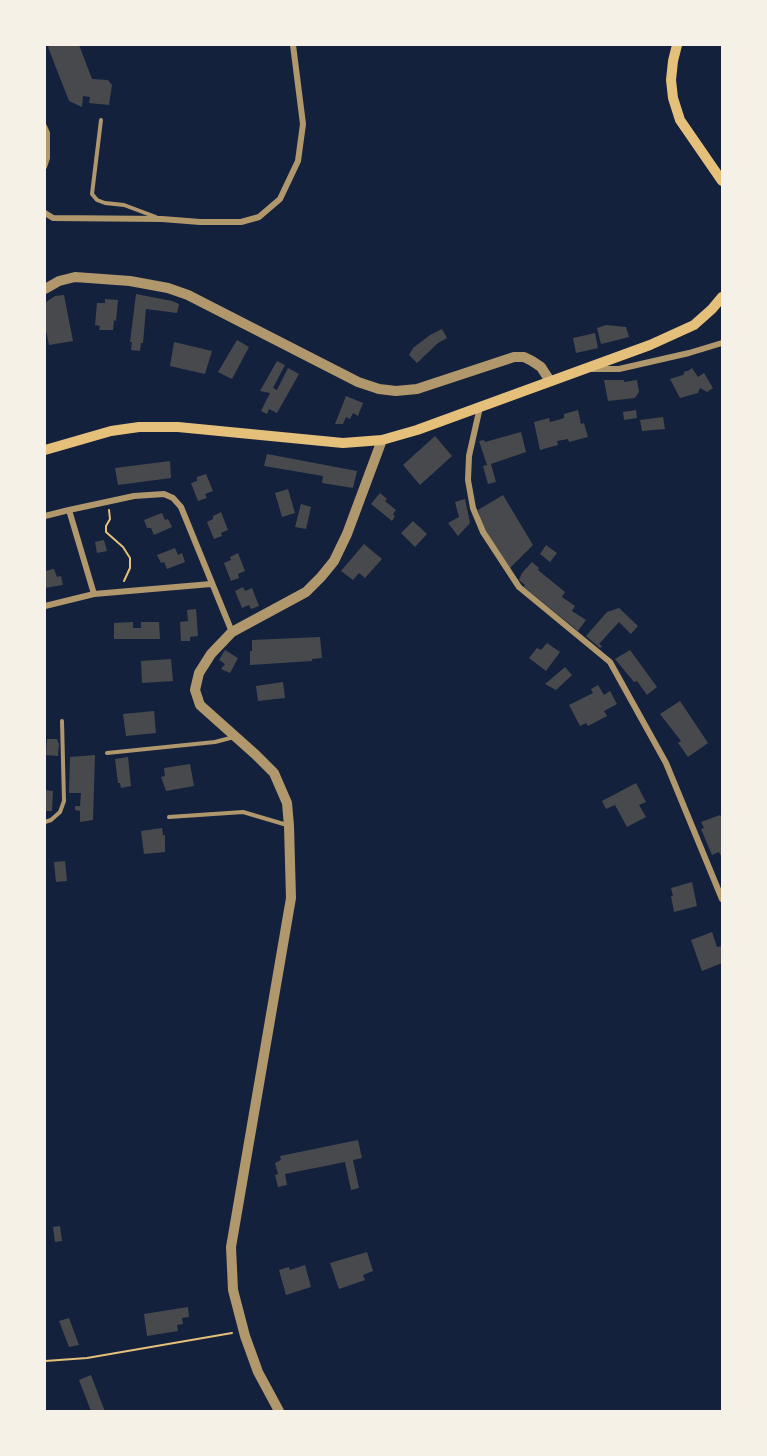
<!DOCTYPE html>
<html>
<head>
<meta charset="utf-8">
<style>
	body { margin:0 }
	#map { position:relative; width:767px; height:1456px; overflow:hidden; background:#14213d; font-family:"Archivo Narrow",sans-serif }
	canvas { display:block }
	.frame { position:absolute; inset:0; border:46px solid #f6f1e7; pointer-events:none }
</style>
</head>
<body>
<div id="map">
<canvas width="767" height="1456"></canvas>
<div class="frame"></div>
</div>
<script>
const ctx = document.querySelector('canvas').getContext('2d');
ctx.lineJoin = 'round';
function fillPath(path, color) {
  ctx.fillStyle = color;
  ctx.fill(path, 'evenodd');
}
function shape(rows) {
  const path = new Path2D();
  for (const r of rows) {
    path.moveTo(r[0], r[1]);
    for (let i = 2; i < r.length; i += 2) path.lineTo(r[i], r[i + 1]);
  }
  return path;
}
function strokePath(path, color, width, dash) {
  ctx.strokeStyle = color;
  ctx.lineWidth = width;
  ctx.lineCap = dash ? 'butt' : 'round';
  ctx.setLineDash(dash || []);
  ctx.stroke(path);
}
const building = shape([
	[52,45,79,45,92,79,108,80,112,85,109,105,89,103,90,97,83,96,82,107,69,101,48,47],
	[136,294,172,301,179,304,177,313,146,309,143,343,141,343,140,351,131,350,132,342,130,342],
	[64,295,73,341,49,345,45,326,45,303,55,296],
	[105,299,118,300,116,321,114,320,113,330,99,330,100,326,95,325,97,303,105,303],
	[606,325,626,327,629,337,601,344,597,328],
	[442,329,447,338,438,343,417,363,409,355,413,348,430,335],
	[595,333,598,348,576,353,573,338],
	[237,340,249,347,232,379,218,372],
	[174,342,212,351,205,374,170,366],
	[277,361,285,365,273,388,277,390,288,368,299,374,277,413,269,409,267,414,261,411,270,393,260,391],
	[692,368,698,377,704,373,713,388,707,392,700,388,698,393,680,398,670,379,683,375,685,371,688,371],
	[604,380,624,380,624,382,637,380,639,392,635,398,608,401],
	[346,396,363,403,358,416,353,413,350,419,346,417,343,424,335,424],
	[578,410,581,424,584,423,588,437,569,442,568,439,557,441,558,445,540,450,534,422,549,418,550,422,558,420,564,418,564,414],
	[636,410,637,418,624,420,623,412],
	[663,417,665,429,642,431,640,420],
	[521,432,526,452,491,464,496,482,488,484,483,466,487,465,479,441,484,440,485,442],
	[435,436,452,456,420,485,403,465],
	[267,454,357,471,353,488,322,483,323,476,264,466],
	[170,461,171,478,118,485,115,468],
	[206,474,213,491,205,494,207,498,198,501,191,483,197,481,197,477],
	[288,489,295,513,282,517,275,493],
	[380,493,387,499,385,501,396,510,393,514,395,516,392,521,371,504],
	[503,495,533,545,509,569,483,527,478,510],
	[465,499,470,523,458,536,448,523,459,517,455,502],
	[301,504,311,507,306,529,295,527],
	[221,512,228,530,221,533,222,536,214,539,207,522,213,519,213,516],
	[162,513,165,520,168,519,172,527,154,535,151,528,147,528,144,520],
	[413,521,427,534,415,547,401,533],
	[104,540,107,551,97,553,95,542],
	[364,544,382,559,365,578,359,573,353,580,341,571],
	[546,545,557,553,550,562,540,554],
	[175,548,178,555,182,553,185,562,167,569,164,562,161,563,157,555],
	[238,553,245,571,238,574,239,578,231,581,224,563,231,560,230,557],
	[532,562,539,568,538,570,565,592,562,597,575,606,572,611,586,620,578,631,524,587,525,585,519,580,522,573],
	[54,569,57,577,61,576,63,585,45,588,45,571],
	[243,587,245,591,252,588,259,606,251,609,249,605,242,608,235,591],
	[619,608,638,626,631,634,619,622,599,644,602,646,600,648,586,636,607,612],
	[196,609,198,636,190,637,190,641,181,641,180,622,188,621,187,610],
	[133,622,133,628,141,628,141,622,159,622,160,639,114,639,114,623],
	[320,637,322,658,312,659,312,661,250,665,250,651,252,651,252,640],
	[547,643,560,652,546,671,529,658,537,648,541,650],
	[225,650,238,658,230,673,221,669,225,664,219,660],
	[630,650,657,687,647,695,637,681,634,682,615,659],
	[171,659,173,681,142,683,141,661],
	[565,667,572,675,556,690,545,684],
	[283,682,285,698,258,701,256,686],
	[598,685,604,695,610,691,617,704,604,711,607,716,588,726,586,723,580,726,569,705,593,693,591,689],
	[680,701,708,743,688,757,678,743,681,741,660,714],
	[154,711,156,733,126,736,123,714],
	[47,739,57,739,59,744,58,756,46,755],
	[95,755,93,820,80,822,80,811,75,810,75,806,80,806,81,793,69,793,70,757],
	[128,757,131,786,121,788,120,783,118,783,115,759],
	[190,764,194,786,166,791,161,777,165,776,164,768],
	[636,783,646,802,639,805,646,817,627,827,615,805,606,809,602,801],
	[45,790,53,791,52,811,45,811],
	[720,815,722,818,722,858,719,852,712,855,701,829,704,828,701,822],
	[162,828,163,835,165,835,165,852,144,854,141,831],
	[65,861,67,881,56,882,54,862],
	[692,882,697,906,674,912,671,896,673,896,671,888],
	[712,932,717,947,722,946,722,963,702,971,691,940],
	[358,1140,362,1158,353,1160,359,1188,351,1190,345,1162,285,1174,287,1185,278,1187,275,1175,278,1174,275,1163,281,1160,280,1156],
	[60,1226,62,1241,55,1242,53,1227],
	[367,1252,373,1271,363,1275,365,1280,339,1289,330,1263],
	[305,1265,311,1287,286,1295,279,1270,289,1267,290,1270],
	[188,1307,189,1317,182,1318,183,1324,177,1325,178,1331,147,1336,144,1314],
	[69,1318,79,1345,69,1347,59,1321],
	[91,1375,102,1404,105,1411,91,1411,79,1380]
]);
const path = shape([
	[109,510,110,519,106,526,106,532,123,547,130,558,130,568,124,581],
	[45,1361,87,1358,232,1333]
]);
const service = shape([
	[101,120,92,194,97,200,105,203,124,205,156,217],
	[45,126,48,133,48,158,45,167],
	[107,753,215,742,234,737],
	[169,817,243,812,287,825],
	[45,822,51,820,60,812,64,801,62,721]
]);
const minor = shape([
	[45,213,53,218,162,219,200,222,241,222,259,217,280,199,298,161,303,124,293,45],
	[592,369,619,369,689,353,722,343],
	[480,407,469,456,468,480,473,508,483,532,519,587,610,662,666,763,722,899],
	[45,516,69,510],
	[94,594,69,510,134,496,164,494,173,498,181,507,232,632],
	[45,606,94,594,211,584]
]);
const tertiary = shape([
	[45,289,59,281,75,277,130,281,168,288,188,295,358,382,379,389,396,391,417,389,514,357,524,357,532,361,541,367,550,381],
	[279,1411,258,1372,245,1336,233,1290,231,1247,291,898,289,826,287,803,274,773,256,755,200,705,195,690,199,673,211,654,232,632,306,592,321,577,334,561,347,534,382,440]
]);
const secondary = shape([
	[677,45,673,61,671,80,673,98,680,120,722,181],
	[45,450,111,431,139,427,178,427,343,443,382,440,417,430,650,345,694,325,712,309,722,297]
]);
fillPath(building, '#48494c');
strokePath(path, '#e5c07b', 2);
strokePath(service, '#b1986c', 4);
strokePath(minor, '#b1986c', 6);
strokePath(tertiary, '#b1986c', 10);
strokePath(secondary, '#e5c07b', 10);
</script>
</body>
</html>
